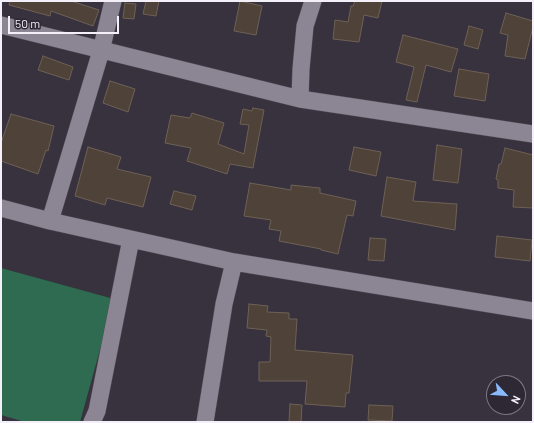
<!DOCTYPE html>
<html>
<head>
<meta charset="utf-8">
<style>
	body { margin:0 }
	#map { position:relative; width:534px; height:423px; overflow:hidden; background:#38313e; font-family:Barlow,sans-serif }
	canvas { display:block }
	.frame { position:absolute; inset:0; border:2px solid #f4f0f9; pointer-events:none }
	.north { position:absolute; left:486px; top:375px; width:40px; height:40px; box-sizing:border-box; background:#2e2734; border:1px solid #7d7783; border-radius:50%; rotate:116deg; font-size:11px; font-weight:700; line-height:16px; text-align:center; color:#f4f0f9 }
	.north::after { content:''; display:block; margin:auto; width:14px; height:18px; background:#88bafc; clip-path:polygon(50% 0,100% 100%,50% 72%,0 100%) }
	.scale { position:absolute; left:8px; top:16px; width:111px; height:18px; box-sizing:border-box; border:2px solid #f4f0f9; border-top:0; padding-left:5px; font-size:12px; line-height:14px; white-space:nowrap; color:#f4f0f9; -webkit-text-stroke:3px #2e2734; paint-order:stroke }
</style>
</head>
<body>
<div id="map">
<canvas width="534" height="423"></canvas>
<div class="frame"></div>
<div class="north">N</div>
<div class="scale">50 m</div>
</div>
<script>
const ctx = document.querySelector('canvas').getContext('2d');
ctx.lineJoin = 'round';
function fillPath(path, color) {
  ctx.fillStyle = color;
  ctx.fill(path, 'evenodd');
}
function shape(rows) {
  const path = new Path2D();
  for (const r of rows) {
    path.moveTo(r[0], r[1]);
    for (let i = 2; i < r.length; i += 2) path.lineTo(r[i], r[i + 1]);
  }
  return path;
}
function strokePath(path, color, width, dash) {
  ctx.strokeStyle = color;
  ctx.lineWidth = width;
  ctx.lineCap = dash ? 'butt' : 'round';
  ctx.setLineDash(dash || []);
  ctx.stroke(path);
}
const green = shape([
	[1,268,114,299,80,422,25,422,1,415]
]);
const building = shape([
	[10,1,71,1,99,10,93,26,51,11,50,16,9,5,10,1],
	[146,1,159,1,156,16,143,14,146,1],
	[240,1,262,6,256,35,234,31,240,1],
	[355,1,382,1,378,18,364,15,359,42,333,39,335,20,348,22,351,6,353,6,355,1],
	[125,3,136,4,134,19,123,18,125,3],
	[506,13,533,21,533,27,525,59,505,56,508,35,500,33,506,13],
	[469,26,483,30,478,49,464,45,469,26],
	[403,35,458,49,451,72,426,65,417,102,406,100,414,67,396,62,403,35],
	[43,56,73,67,69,80,38,70,43,56],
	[459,69,489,74,485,101,454,96,459,69],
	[110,81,135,89,128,112,103,103,110,81],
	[253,108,264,110,253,168,230,164,227,174,187,161,191,148,165,143,171,115,190,118,192,113,224,123,218,144,244,154,249,125,240,124,243,109,252,111,253,108],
	[11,114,54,126,48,151,46,150,38,174,1,161,1,143,11,114],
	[437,145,462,149,458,183,433,180,437,145],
	[88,147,121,157,117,169,151,177,143,207,107,198,105,205,75,196,88,147],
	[354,147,381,152,376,176,349,170,354,147],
	[505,148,533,155,533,208,513,207,514,190,498,188,498,180,496,179,499,164,501,164,505,148],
	[387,177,416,182,413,201,457,204,455,230,381,216,387,177],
	[250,183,291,190,291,185,320,188,320,193,356,201,353,216,347,215,338,254,321,250,321,249,279,241,281,231,269,229,271,220,244,216,250,183],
	[174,191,196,196,192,210,170,204,174,191],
	[497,236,532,240,530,261,495,257,497,236],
	[370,238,386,239,384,261,368,260,370,238],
	[249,304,268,306,267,312,289,313,289,319,297,319,295,350,353,355,349,393,346,393,345,407,305,404,307,381,259,381,259,362,270,362,271,337,266,336,267,330,247,328,249,304],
	[290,404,302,405,301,422,289,422,290,404],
	[369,405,393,406,392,421,368,420,369,405]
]);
const minor = shape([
	[1,25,300,99,533,134],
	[300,99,301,69,305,26,313,1],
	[1,208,50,221,234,262,533,311],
	[50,221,101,51,113,1],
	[92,422,97,411,131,239],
	[205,422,224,304,234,262]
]);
fillPath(green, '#2e6b51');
fillPath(building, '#4f4339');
strokePath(building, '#6e6156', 1);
strokePath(minor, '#524d58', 18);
strokePath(minor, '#8c8594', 17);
</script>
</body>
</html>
